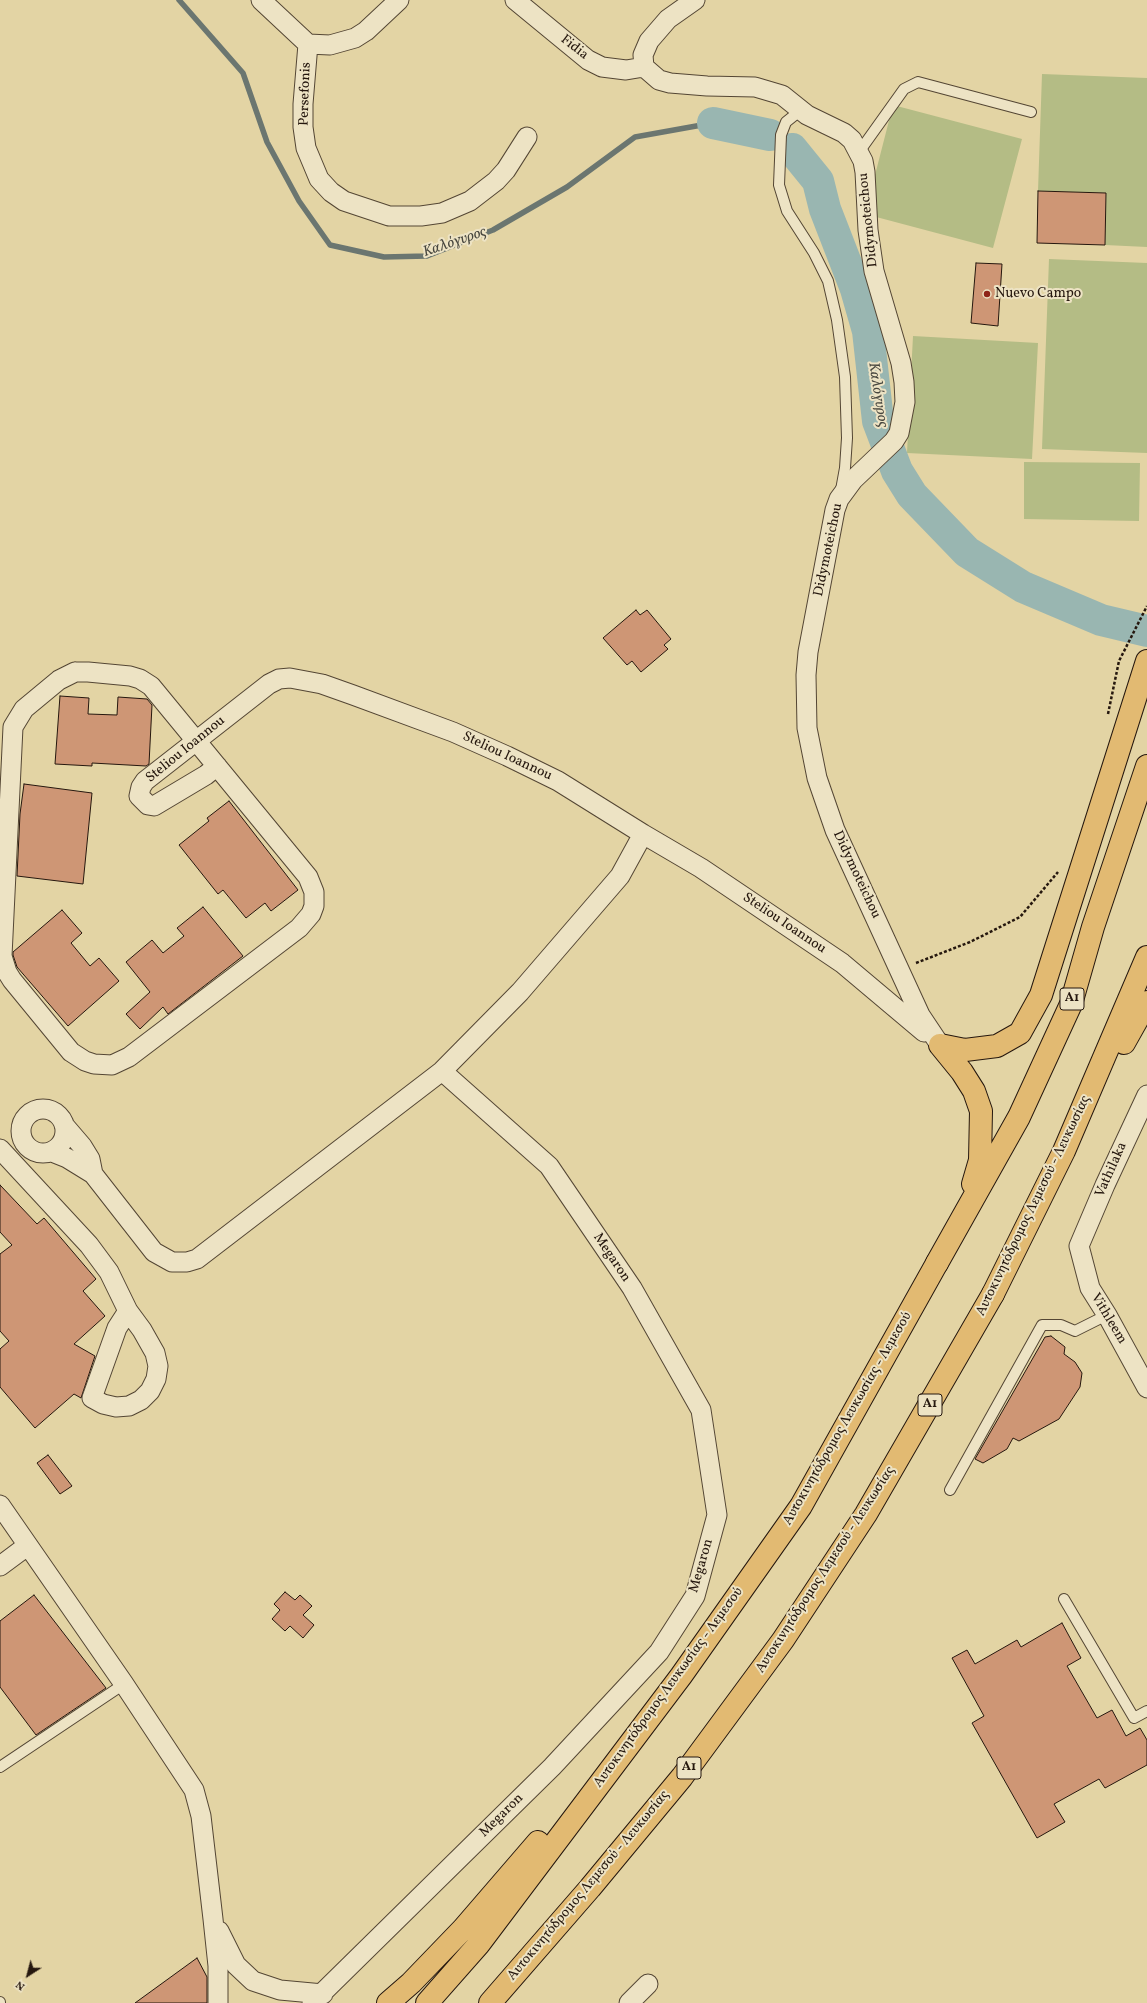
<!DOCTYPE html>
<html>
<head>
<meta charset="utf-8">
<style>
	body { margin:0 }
	#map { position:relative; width:1147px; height:2003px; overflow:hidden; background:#e3d4a4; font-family:Vollkorn,serif }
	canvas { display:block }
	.north { position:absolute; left:8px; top:1955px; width:40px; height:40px; -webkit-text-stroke:3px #ede3c4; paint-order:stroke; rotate:216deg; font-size:11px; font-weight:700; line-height:16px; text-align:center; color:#25170e }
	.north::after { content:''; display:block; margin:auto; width:14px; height:18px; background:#25170e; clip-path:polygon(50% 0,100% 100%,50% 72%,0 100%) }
</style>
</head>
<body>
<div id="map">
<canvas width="1147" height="2003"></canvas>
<div class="north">N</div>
</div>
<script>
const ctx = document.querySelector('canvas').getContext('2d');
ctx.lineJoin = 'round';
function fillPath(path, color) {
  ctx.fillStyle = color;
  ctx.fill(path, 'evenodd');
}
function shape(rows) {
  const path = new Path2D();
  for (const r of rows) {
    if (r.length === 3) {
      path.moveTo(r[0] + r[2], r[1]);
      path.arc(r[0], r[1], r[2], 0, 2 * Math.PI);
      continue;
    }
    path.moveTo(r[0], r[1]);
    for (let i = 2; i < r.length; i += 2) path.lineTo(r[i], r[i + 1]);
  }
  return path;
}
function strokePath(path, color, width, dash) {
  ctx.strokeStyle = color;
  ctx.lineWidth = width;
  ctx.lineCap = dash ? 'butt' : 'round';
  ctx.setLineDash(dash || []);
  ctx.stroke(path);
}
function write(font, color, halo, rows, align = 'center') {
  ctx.font = font + ' Vollkorn,serif';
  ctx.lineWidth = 4;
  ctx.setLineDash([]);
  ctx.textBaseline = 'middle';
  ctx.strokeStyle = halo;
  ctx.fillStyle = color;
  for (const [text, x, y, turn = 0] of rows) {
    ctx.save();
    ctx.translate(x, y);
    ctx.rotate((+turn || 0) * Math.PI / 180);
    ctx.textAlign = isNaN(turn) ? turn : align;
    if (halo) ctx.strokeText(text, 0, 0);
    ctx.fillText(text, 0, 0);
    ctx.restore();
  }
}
const green = shape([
	[1042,74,1147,78,1147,247,1105,245,1106,193,1038,191],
	[893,105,1022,139,993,248,865,214],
	[1049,259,1147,263,1147,453,1042,449],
	[913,336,1038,343,1032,459,907,453],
	[1024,462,1140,463,1139,521,1024,519]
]);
const stream = shape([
	[179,0,243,73,267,142,299,201,330,245,384,257,427,256,493,230,567,187,635,137,713,123]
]);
const river = shape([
	[713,123,770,135],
	[792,149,818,181,825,209,856,289,868,331,878,421,897,471,912,495,967,552,1023,587,1101,620,1147,631]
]);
const building = shape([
	[1038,191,1106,193,1105,245,1037,243,1038,191],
	[976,263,1002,264,998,326,971,323,976,263],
	[636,610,640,615,647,610,671,639,664,645,668,649,641,672,632,661,627,665,603,638,636,610],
	[60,696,89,698,88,714,117,715,118,697,147,699,152,705,149,764,146,766,92,763,92,766,55,764,60,696],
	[24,784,92,793,83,884,17,876,20,814,24,784],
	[229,801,298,890,271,911,265,903,246,918,223,890,218,894,179,845,209,821,207,818,229,801],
	[203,907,243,956,168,1014,163,1007,140,1029,126,1014,150,992,126,962,152,940,163,953,184,936,177,928,203,907],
	[62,910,82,933,71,943,90,966,99,958,119,981,68,1026,17,967,13,955,13,952,62,910],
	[0,1185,37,1224,44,1218,96,1279,83,1291,105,1316,74,1344,95,1356,81,1398,74,1394,35,1428,0,1387,0,1349,9,1341,0,1331,0,1254,12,1245,0,1232,0,1185],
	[1051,1336,1065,1347,1064,1354,1075,1362,1082,1373,1080,1387,1059,1419,1019,1441,1013,1438,1007,1449,983,1463,975,1459,1045,1337,1051,1336],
	[48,1455,72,1486,60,1494,37,1463,48,1455],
	[285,1592,295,1600,300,1595,312,1606,303,1615,314,1625,303,1638,290,1626,285,1631,272,1619,280,1610,274,1604,285,1592],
	[34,1595,106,1688,36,1735,0,1687,0,1621,34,1595],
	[1062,1623,1081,1658,1067,1666,1097,1718,1112,1710,1126,1736,1140,1728,1147,1740,1147,1765,1105,1788,1099,1779,1054,1804,1065,1822,1037,1838,972,1723,984,1716,952,1658,967,1650,975,1664,1017,1640,1021,1647,1062,1623],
	[197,1958,207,1977,207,2003,135,2003,197,1958]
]);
const path = shape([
	[1108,714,1119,661,1147,606],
	[916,963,970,942,1020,917,1058,872]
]);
const service = shape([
	[801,110,786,122,781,135,779,185,787,211,814,253,828,281,837,320,845,377,847,438,845,468,841,490],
	[859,152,904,89,918,82,1031,112],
	[950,1490,1042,1325,1061,1325,1075,1331,1107,1315],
	[1064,1599,1134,1718,1147,1711],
	[0,1767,124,1684],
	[0,2002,0,2003]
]);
const minor = shape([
	[261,0,308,44,330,45,355,38,366,31,399,0],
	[515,0,588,60,602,67,626,70,644,67],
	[308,44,303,104,303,127,306,148,319,179,331,192,344,201,389,216,421,216,442,213,470,201,496,181,506,170,527,137],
	[644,67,659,80,670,83,707,86,755,87,782,95,807,115,844,133,852,140,863,161,865,172,868,230,874,271,901,363,904,382,905,402,899,433,894,441,853,480,839,499,835,510,808,652,806,675,807,728,817,778,835,830,920,1015,940,1045],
	[644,67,643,55,649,41,668,19,695,0],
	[75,672,88,672,130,676,140,679,151,686,308,877,314,892,314,906,311,914,299,928,129,1057,112,1065,94,1064,85,1061,71,1052,12,980,7,972,2,956,13,727,24,709,59,680,75,672],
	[217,766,206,775,154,806,148,805,139,796,141,787,145,781,269,684,279,679,290,678,322,684,353,695,453,732,507,756,558,781,643,834,701,868,842,963,924,1032],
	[1147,1095,1105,1185,1079,1246,1090,1288,1107,1315,1147,1388],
	[43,1131,22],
	[64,1125,82,1146,90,1159,93,1174],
	[0,1149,89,1245,109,1272,128,1311],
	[52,1152,67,1158,93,1174,154,1252,172,1262,187,1262,197,1259,442,1071,520,992,620,876,643,834],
	[128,1311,142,1330,155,1353,158,1366,156,1379,150,1391,141,1400,129,1406,116,1407,103,1404,92,1398,117,1328,128,1311],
	[0,1505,124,1684,194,1790,201,1816,213,1919,218,1966,218,2003],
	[0,1566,27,1546],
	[219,1931,236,1965,253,1981,280,1990,323,1994],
	[312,2003,552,1767,659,1652,695,1596,717,1515,701,1410,632,1288,549,1166,442,1071],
	[629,2003,648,1984]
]);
const trunk = shape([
	[388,2003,411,1983,463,1929,538,1842],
	[427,2003,479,1944,681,1676,801,1506,937,1263],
	[490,2003,590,1888,682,1777,783,1640,866,1514,993,1294]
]);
const motorway = shape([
	[1124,1043,1147,1002],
	[940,1045,965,1050,997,1046,1020,1033,1041,995,1147,661],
	[940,1045,962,1072,974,1091,981,1111,980,1160,973,1184],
	[937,1263,1019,1117,1071,1004,1093,927,1147,766],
	[993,1294,1064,1151,1147,957]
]);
const markers = [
	[987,294,4,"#8f2418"]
];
const shields = [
	[1072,999,24],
	[930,1405,24],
	[689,1768,24]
];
const shieldNames = [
	["A1",1072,999],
	["A1",930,1405],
	["A1",689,1768]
];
const streetNames = [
	["Fidia",574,48,38],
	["Persefonis",306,94,-88],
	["Didymoteichou",869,220,-96],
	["Didymoteichou",829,550,-78],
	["Steliou Ioannou",186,750,-39],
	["Steliou Ioannou",507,757,25],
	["Didymoteichou",856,875,65],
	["Steliou Ioannou",784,924,34],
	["Vathilaka",1112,1170,-66],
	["Αυτοκινητόδρομος Λεμεσού - Λευκωσίας",1034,1206,-64],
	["Megaron",611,1258,56],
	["Vithleem",1108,1319,59],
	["Αυτοκινητόδρομος Λευκωσίας - Λεμεσού",848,1419,-60],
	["Megaron",702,1566,-74],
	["Αυτοκινητόδρομος Λεμεσού - Λευκωσίας",826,1570,-57],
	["Αυτοκινητόδρομος Λευκωσίας - Λεμεσού",669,1688,-54],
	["Megaron",502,1816,-45],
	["Αυτοκινητόδρομος Λεμεσού - Λευκωσίας",589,1886,-50]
];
const poiNames = [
	["Nuevo Campo",995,294]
];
const waterNames = [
	["Καλόγυρος",455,243,-19],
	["Καλόγυρος",877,395,81]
];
fillPath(green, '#b4bc85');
strokePath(stream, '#6b7670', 5.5);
strokePath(river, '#99b6b1', 32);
fillPath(building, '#ce9675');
strokePath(building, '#25170e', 1);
strokePath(service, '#544634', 12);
strokePath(minor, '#544634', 21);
strokePath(trunk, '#25170e', 24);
strokePath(motorway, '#25170e', 24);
strokePath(path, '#25170e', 2.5, [3, 2]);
strokePath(service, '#ede3c4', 10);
strokePath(minor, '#ede3c4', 19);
strokePath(trunk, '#e2ba72', 22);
strokePath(motorway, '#e2ba72', 22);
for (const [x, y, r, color] of markers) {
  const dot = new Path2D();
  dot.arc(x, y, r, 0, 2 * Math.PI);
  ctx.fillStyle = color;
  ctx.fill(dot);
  strokePath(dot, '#ede3c4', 1.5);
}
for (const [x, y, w] of shields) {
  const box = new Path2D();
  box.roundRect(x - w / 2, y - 11, w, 22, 3);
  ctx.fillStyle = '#ede3c4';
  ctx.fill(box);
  strokePath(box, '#25170e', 1);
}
write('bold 13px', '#25170e', null, shieldNames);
write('14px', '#25170e', '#ede3c4', streetNames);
write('14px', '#25170e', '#ede3c4', poiNames, 'left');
write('italic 15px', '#48473f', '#ede3c4', waterNames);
</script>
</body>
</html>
